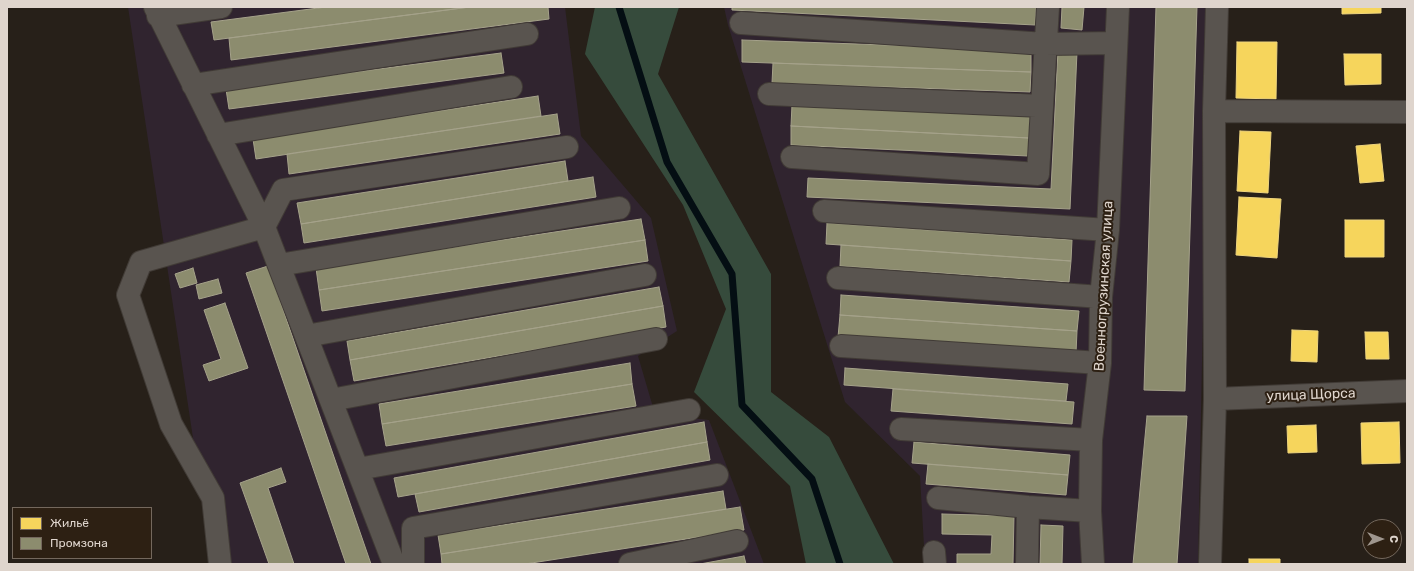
<!DOCTYPE html>
<html>
<head>
<meta charset="utf-8">
<style>
	body { margin:0 }
	#map { position:relative; width:1414px; height:571px; overflow:hidden; background:#272019; font-family:Rubik,sans-serif }
	canvas { display:block }
	.frame { position:absolute; inset:0; border:8px solid #dfd5cd; pointer-events:none }
	.legend { position:absolute; left:12px; top:507px; width:140px; height:52px; box-sizing:border-box; background:#2d2013; border:1px solid #74685d; margin:0; padding:5px 7px; list-style:none; font-size:12px; color:#dfd5cd }
	.legend li { display:flex; align-items:center; gap:8px; height:20px }
	.legend b { width:20px; border:1px solid #74685d }
	.north { position:absolute; left:1362px; top:519px; width:40px; height:40px; box-sizing:border-box; background:#2d2013; border:1px solid #74685d; border-radius:50%; rotate:90deg; font-size:11px; font-weight:700; line-height:16px; text-align:center; color:#dfd5cd }
	.north::after { content:''; display:block; margin:auto; width:14px; height:18px; background:#9f968e; clip-path:polygon(50% 0,100% 100%,50% 72%,0 100%) }
</style>
</head>
<body>
<div id="map">
<canvas width="1414" height="571"></canvas>
<div class="frame"></div>
<ul class="legend">
<li><b style="height:11px;background:#f6d55c"></b>Жильё</li>
<li><b style="height:11px;background:#8c8c6e"></b>Промзона</li>
</ul>
<div class="north">С</div>
</div>
<script>
const ctx = document.querySelector('canvas').getContext('2d');
ctx.lineJoin = 'round';
function fillPath(path, color) {
  ctx.fillStyle = color;
  ctx.fill(path, 'evenodd');
}
function shape(rows) {
  const path = new Path2D();
  for (const r of rows) {
    path.moveTo(r[0], r[1]);
    for (let i = 2; i < r.length; i += 2) path.lineTo(r[i], r[i + 1]);
  }
  return path;
}
function strokePath(path, color, width, dash) {
  ctx.strokeStyle = color;
  ctx.lineWidth = width;
  ctx.lineCap = dash ? 'butt' : 'round';
  ctx.setLineDash(dash || []);
  ctx.stroke(path);
}
function write(font, color, halo, rows, align = 'center') {
  ctx.font = font + ' Rubik,sans-serif';
  ctx.lineWidth = 4;
  ctx.setLineDash([]);
  ctx.textBaseline = 'middle';
  ctx.strokeStyle = halo;
  ctx.fillStyle = color;
  for (const [text, x, y, turn = 0] of rows) {
    ctx.save();
    ctx.translate(x, y);
    ctx.rotate((+turn || 0) * Math.PI / 180);
    ctx.textAlign = isNaN(turn) ? turn : align;
    if (halo) ctx.strokeText(text, 0, 0);
    ctx.fillText(text, 0, 0);
    ctx.restore();
  }
}
const industrial = shape([
	[128,7,565,7,581,136,651,218,677,331,638,356,655,414,709,420,764,564,212,564],
	[724,7,1209,7,1198,564,925,564,920,476,845,402,728,25]
]);
const green = shape([
	[595,7,679,7,658,74,771,274,771,392,829,437,894,564,806,564,790,486,694,392,726,309,683,205,585,54]
]);
const homes = shape([
	[1342,7,1381,7,1381,13,1342,14,1342,7],
	[1237,42,1277,42,1276,99,1236,98,1237,42],
	[1344,54,1381,54,1381,84,1345,85,1344,54],
	[1240,131,1271,132,1268,193,1237,191,1240,131],
	[1380,144,1384,181,1360,183,1356,146,1380,144],
	[1239,197,1281,199,1277,258,1236,255,1239,197],
	[1345,220,1384,220,1384,257,1345,257,1345,220],
	[1292,330,1318,331,1317,362,1291,361,1292,330],
	[1365,332,1388,332,1389,359,1366,359,1365,332],
	[1399,422,1400,463,1362,464,1361,423,1399,422],
	[1316,425,1317,452,1288,453,1287,426,1316,425],
	[1249,559,1280,559,1280,564,1249,564,1249,559]
]);
const industry = shape([
	[326,7,470,7,214,40,211,22,326,7],
	[470,7,548,7,549,19,231,60,229,38,470,7],
	[732,7,1036,7,1035,25,732,10,732,7],
	[1062,7,1084,7,1082,30,1061,28,1062,7],
	[1156,7,1197,7,1185,391,1144,390,1156,7],
	[742,40,1031,50,1031,72,742,62,742,40],
	[1058,51,1077,52,1070,209,807,197,808,178,1051,189,1058,51],
	[501,53,504,73,229,109,226,89,501,53],
	[773,63,1031,72,1030,92,772,83,773,63],
	[538,96,541,116,256,159,253,139,538,96],
	[792,105,1030,116,1029,138,791,126,792,105],
	[557,114,560,134,289,174,287,154,557,114],
	[791,126,1029,138,1028,156,791,145,791,126],
	[565,161,568,181,301,224,297,203,565,161],
	[593,177,596,197,304,243,301,224,593,177],
	[641,219,645,240,319,290,316,268,641,219],
	[827,223,1072,240,1071,261,826,244,827,223],
	[645,240,648,261,322,311,319,290,645,240],
	[841,245,1071,261,1069,282,840,266,841,245],
	[268,266,371,564,346,564,246,273,268,266],
	[193,268,197,283,180,288,175,274,193,268],
	[218,279,222,293,199,299,196,285,218,279],
	[659,287,663,306,350,360,347,341,659,287],
	[841,295,1079,311,1077,331,840,315,841,295],
	[225,303,248,368,209,381,203,365,221,359,204,310,225,303],
	[663,306,666,327,354,381,350,360,663,306],
	[840,315,1077,331,1076,353,838,337,840,315],
	[630,363,632,384,382,424,379,404,630,363],
	[845,368,1068,384,1066,401,844,385,845,368],
	[632,384,636,406,386,446,382,424,632,384],
	[893,389,1074,402,1072,424,891,411,893,389],
	[1147,416,1187,416,1177,564,1133,564,1147,416],
	[704,422,707,442,398,497,394,478,704,422],
	[707,442,710,460,419,512,415,494,707,442],
	[914,442,1070,455,1068,475,912,463,914,442],
	[928,464,1068,475,1066,495,926,484,928,464],
	[281,468,286,482,268,488,294,564,269,564,240,483,281,468],
	[723,491,726,509,441,554,438,535,723,491],
	[740,507,744,530,525,564,442,564,441,554,740,507],
	[942,514,1014,516,1013,564,957,564,957,554,991,554,992,535,942,534,942,514],
	[1041,525,1063,526,1062,564,1040,564,1041,525],
	[744,556,746,564,700,564,744,556]
]);
const stream = shape([
	[619,7,667,162,732,274,742,405,812,479,840,564]
]);
const minor = shape([
	[155,7,264,227,394,564],
	[158,16,221,7],
	[741,23,1045,44,1116,43],
	[193,85,527,34],
	[769,94,1042,106],
	[1214,111,1407,112],
	[218,135,511,87],
	[792,157,1038,174,1048,7],
	[824,211,1108,230],
	[279,265,619,208],
	[838,278,1101,297],
	[306,336,645,275],
	[841,346,1100,363],
	[1215,399,1407,391],
	[331,400,656,339],
	[901,429,1091,440],
	[358,469,689,410],
	[938,498,1028,507,1090,511],
	[934,552,935,564],
	[220,564,213,498,171,424,128,295,141,262,264,227,283,190,567,147],
	[413,564,413,528,717,475],
	[630,564,737,541],
	[1027,564,1028,507],
	[1093,564,1090,511,1091,440,1100,363,1101,297,1108,230,1118,7],
	[1210,564,1215,399,1214,111,1217,7]
]);
const streetNames = [
	["Военногрузинская улица",1104,286,-87],
	["улица Щорса",1311,395,-2]
];
fillPath(industrial, '#30242f');
fillPath(green, '#364b3c');
fillPath(homes, '#f6d55c');
strokePath(homes, '#efd57e', 1);
fillPath(industry, '#8c8c6e');
strokePath(industry, '#a5a28a', 1);
strokePath(stream, '#040e13', 7);
strokePath(minor, '#413b36', 24);
strokePath(minor, '#59544f', 22);
write('14px', '#dfd5cd', '#2d2013', streetNames);
</script>
</body>
</html>
